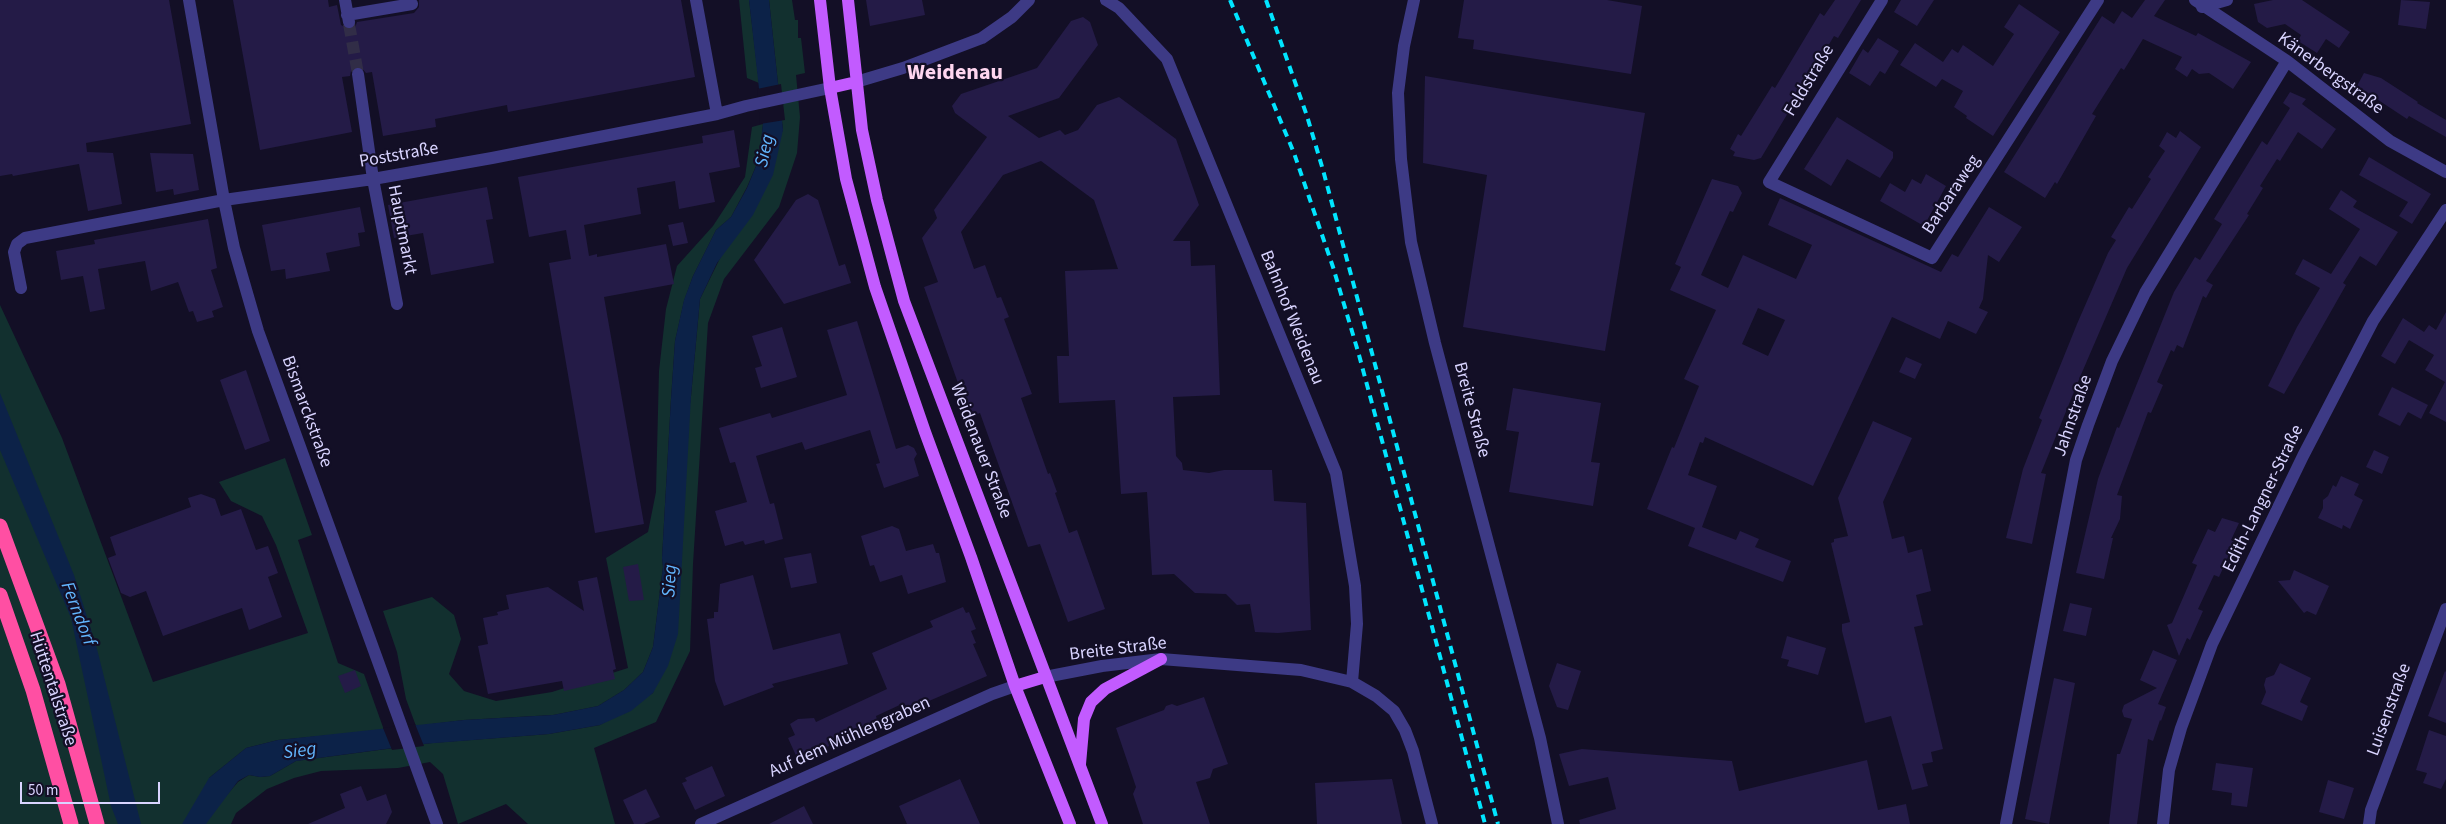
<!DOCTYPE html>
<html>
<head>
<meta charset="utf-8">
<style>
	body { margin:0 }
	#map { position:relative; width:2446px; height:824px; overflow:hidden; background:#130f26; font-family:"Source Sans 3",sans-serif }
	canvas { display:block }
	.scale { position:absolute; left:20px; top:782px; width:140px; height:22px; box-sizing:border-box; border:2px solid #d9d4ff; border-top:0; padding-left:6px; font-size:15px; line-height:18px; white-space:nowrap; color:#d9d4ff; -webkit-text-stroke:4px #130f26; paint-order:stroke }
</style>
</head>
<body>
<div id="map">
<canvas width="2446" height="824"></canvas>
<div class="scale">50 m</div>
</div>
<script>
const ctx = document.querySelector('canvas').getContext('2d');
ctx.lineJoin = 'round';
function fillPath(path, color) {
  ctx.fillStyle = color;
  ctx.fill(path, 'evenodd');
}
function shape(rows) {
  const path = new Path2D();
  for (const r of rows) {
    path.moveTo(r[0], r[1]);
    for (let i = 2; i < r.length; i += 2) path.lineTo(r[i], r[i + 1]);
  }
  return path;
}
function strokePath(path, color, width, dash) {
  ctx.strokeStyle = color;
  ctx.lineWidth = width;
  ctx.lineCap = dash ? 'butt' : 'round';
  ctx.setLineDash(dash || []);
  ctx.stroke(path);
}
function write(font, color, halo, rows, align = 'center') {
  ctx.font = font + ' "Source Sans 3",sans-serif';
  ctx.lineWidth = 4.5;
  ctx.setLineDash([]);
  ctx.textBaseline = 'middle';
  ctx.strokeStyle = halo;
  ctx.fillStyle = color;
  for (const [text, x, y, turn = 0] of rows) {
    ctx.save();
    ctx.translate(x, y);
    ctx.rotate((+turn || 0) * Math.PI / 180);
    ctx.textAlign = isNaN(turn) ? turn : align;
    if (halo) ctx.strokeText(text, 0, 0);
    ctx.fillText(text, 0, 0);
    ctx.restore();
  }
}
const green = shape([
	[739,0,749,0,759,83,747,78],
	[769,0,792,0,795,20,798,20,798,38,801,38,805,73,796,75,800,117,797,153,779,207,724,279,708,323,693,564,690,651,656,722,594,748,615,824,528,824,506,804,458,824,443,774,430,762,398,768,321,771,294,778,267,789,236,813,231,824,0,824,0,305,62,438,153,682,308,633,276,545,262,516,231,501,219,482,285,458,312,535,298,540,338,663,364,674,384,730,278,740,246,748,209,778,226,796,238,782,249,775,260,777,270,776,296,761,432,743,549,734,600,725,653,693,691,396,700,299,783,130],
	[763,124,759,159,747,187,731,217,716,230,693,276,684,301,675,341,671,399,662,558,663,567,653,647,643,672,624,690,598,706,553,715,464,720,416,726,406,699,397,652,383,611,432,597,454,615,461,639,449,674,464,691,496,701,552,692,628,668,606,558,648,532,656,492,659,371,666,309,677,266,713,226,745,177,752,127]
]);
const water = shape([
	[749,0,769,0,783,130,773,175,753,215,717,263,700,299,691,396,678,634,668,666,653,693,631,711,600,725,549,734,423,744,296,761,270,776,260,777,249,775,238,781,206,824,182,824,209,778,246,748,278,740,464,720,553,715,598,706,624,690,643,672,653,647,663,567,662,558,671,399,675,341,684,300,693,276,716,230,731,217,747,188,759,159,763,124],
	[0,393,74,575,97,649,141,824,118,824,111,806,71,618,0,450]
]);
const pier = shape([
	[781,84,785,120,760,124,757,89],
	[415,724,424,746,392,750,383,728]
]);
const building = shape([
	[0,0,169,0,191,124,86,143,87,152,113,153,122,204,88,211,79,164,13,176,12,174,0,176],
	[233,0,328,0,329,7,337,5,341,25,350,30,355,28,357,22,414,13,419,7,419,0,681,0,695,77,508,112,507,105,435,119,436,127,383,136,372,72,366,73,361,67,356,66,351,71,350,76,342,77,352,132,260,150],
	[866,0,922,0,925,15,870,26],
	[1464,0,1607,0,1642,6,1631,74,1473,49,1474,40,1458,38],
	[1835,0,1861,0,1838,38,1834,36,1761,158,1754,160,1733,156,1735,152,1730,149,1738,134,1741,136,1772,86,1775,88,1820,13,1824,16],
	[1901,0,1934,0,1917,26,1894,12],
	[2145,0,2165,0,2154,16,2196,36,2198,33,2251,62,2233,89,2209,73,2199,74,2192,69,2187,77,2175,69,2182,57,2143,39,2124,70,2121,68,2092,114,2096,116,2057,184,2055,182,2045,198,2004,172,2102,16,2114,24,2122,11,2132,18],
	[2273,0,2302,0,2350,32,2339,48,2326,39,2317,53,2298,41,2301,35,2285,24,2267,28,2258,22,2254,4],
	[2401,0,2430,2,2426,29,2398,25],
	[2019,4,2060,32,1993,136,1966,118,1967,116,1954,107,1963,91,1942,79,1936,87,1900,65,1915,43,1943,62,1952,49,1958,53,1963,45,1993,66,2014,34,2004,27],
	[1083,17,1090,22,1098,45,1059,98,1008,116,1039,138,1060,130,1065,135,1078,130,1097,105,1119,97,1176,139,1199,205,1173,241,1190,241,1191,266,1215,265,1220,395,1173,397,1176,456,1182,463,1183,470,1209,473,1224,470,1272,470,1274,501,1306,503,1311,630,1278,633,1255,632,1250,604,1237,605,1226,594,1195,593,1174,574,1152,575,1147,492,1121,494,1115,400,1059,403,1057,356,1069,356,1065,271,1118,269,1094,200,1041,161,1003,175,961,232,974,269,985,265,997,298,1001,297,1009,317,1004,319,1032,394,1021,398,1048,474,1050,473,1057,492,1055,493,1069,533,1077,530,1105,609,1068,622,1040,544,1028,547,980,413,970,417,924,287,938,282,922,238,937,218,934,210,987,137,955,113,952,106,961,94,1037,68,1071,21],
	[1878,38,1899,51,1885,74,1880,71,1870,86,1849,73,1863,49,1868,53],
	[2364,73,2381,78,2418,102,2417,103,2446,120,2446,137,2409,116,2407,119,2357,86],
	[1425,76,1645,113,1605,351,1463,327,1487,175,1423,163],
	[2290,92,2306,99,2302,104,2336,129,2322,149,2298,132,2280,161,2277,159,2260,186,2263,188,2247,214,2249,215,2206,281,2213,285,2206,298,2203,296,2183,348,2177,345,2174,352,2171,350,2157,382,2163,385,2151,413,2148,412,2117,495,2122,496,2120,519,2111,538,2113,538,2104,579,2076,573,2098,479,2117,427,2119,428,2174,292,2195,257,2200,260,2222,224,2214,219,2262,141,2267,145,2290,108,2283,103],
	[1837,117,1893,152,1893,158,1880,178,1847,159,1831,186,1804,169],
	[734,130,740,167,709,173,715,202,679,209,675,181,637,188,641,214,584,225,589,256,597,254,597,257,666,244,674,284,604,297,644,524,595,533,549,263,571,259,566,230,529,237,518,177,703,143,702,136],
	[2180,131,2201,147,2127,268,2080,377,2041,473,2046,474,2032,544,2006,538,2023,469,2042,420,2039,418,2077,324,2108,253,2116,240,2111,237,2129,207,2132,209,2151,179,2148,177,2165,151,2159,146,2167,132,2176,138],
	[150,153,193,154,199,190,174,195,173,189,156,192],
	[2369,157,2431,194,2412,224,2399,216,2408,202,2359,175],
	[1926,174,1946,186,1924,226,1880,201,1890,183,1905,192,1912,179,1921,184],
	[1712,179,1738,186,1742,193,1733,212,1730,211,1701,275,1728,288,1743,255,1796,279,1812,245,1768,225,1780,198,1941,272,1952,254,1958,257,1989,207,2022,227,1999,262,1988,255,1983,299,1979,308,1988,312,1976,334,1948,321,1940,339,1892,317,1813,486,1705,437,1703,443,1700,442,1688,475,1717,486,1702,527,1736,540,1740,531,1759,539,1755,547,1791,561,1783,582,1688,546,1695,528,1647,509,1672,447,1674,448,1699,386,1684,379,1716,310,1670,290,1681,267,1675,264],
	[1758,308,1785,320,1768,356,1742,344],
	[487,187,493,219,486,220,494,263,431,275,423,233,394,238,388,205],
	[2341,190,2357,201,2353,207,2398,232,2376,266,2360,256,2343,283,2346,285,2284,394,2268,386,2297,327,2320,288,2295,274,2303,259,2331,274,2360,229,2329,209],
	[808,194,818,200,839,266,845,264,851,283,784,304,754,260,796,200],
	[360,207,365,232,358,233,360,246,326,253,330,271,286,279,285,269,271,271,262,225],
	[208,219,217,268,211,270,223,307,212,311,214,317,197,322,193,311,189,312,178,282,151,291,145,261,98,269,105,309,90,312,83,276,61,280,56,251,95,244,94,240],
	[683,222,688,243,673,246,668,225],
	[2446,312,2446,422,2429,413,2445,382,2425,370,2434,355,2409,340,2395,364,2381,356,2403,318,2424,332,2429,325,2436,330],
	[857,321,896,449,908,445,914,448,917,454,914,459,919,476,884,488,876,464,880,463,870,430,805,450,802,442,756,456,770,504,774,503,783,539,765,544,764,540,745,545,743,541,725,546,715,511,747,502,735,462,730,463,719,428,770,413,772,418,847,395,827,330],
	[782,327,797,377,761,388,755,368,762,366,752,336],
	[1906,357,1922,364,1915,379,1899,372],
	[246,370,270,441,245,450,220,380],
	[2392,387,2428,405,2421,419,2408,412,2400,426,2378,415],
	[1513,388,1601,403,1591,462,1600,463,1593,506,1509,492,1519,432,1506,430],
	[1873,421,1912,438,1883,502,1892,539,1904,536,1908,553,1922,549,1931,591,1916,595,1923,625,1914,627,1943,749,1931,752,1933,762,1922,764,1928,786,1912,790,1891,716,1865,723,1842,631,1842,624,1850,622,1831,543,1834,542,1834,539,1848,536,1838,498],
	[2374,450,2389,457,2382,474,2366,467],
	[2341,476,2359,484,2354,495,2363,500,2350,529,2343,525,2342,529,2318,518,2323,508,2323,500,2328,496,2333,485,2336,487],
	[201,494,215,499,221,516,241,509,256,550,268,546,278,573,268,577,282,617,249,630,242,608,163,636,146,591,130,597,121,593,108,558,116,555,110,537,191,507,188,498],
	[2222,518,2239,523,2231,540,2235,542,2219,577,2214,575,2198,609,2203,611,2190,640,2187,638,2179,656,2167,625,2172,623,2192,577,2197,565,2192,563,2208,529,2215,532],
	[892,526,899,529,906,551,933,544,936,553,939,553,946,582,908,594,902,575,880,582,874,565,870,566,861,536],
	[811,553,817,583,791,588,784,558],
	[638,564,644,600,629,601,623,567],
	[2294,570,2329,586,2316,615,2307,611,2304,613,2278,581,2290,580],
	[753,575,773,650,840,633,848,664,772,684,774,687,724,706,715,681,707,619,714,618,714,612,718,612,720,584],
	[597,577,616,669,613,670,615,679,564,691,562,681,488,694,478,646,488,644,483,618,498,615,497,612,509,609,506,595,548,587,584,611,578,581],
	[2070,603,2092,608,2086,636,2063,631],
	[963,607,966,613,969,612,976,629,971,631,976,643,973,644,987,676,908,710,904,703,876,716,879,728,870,729,848,740,847,738,798,760,788,738,795,735,790,724,798,719,814,718,816,722,887,689,872,653,933,627,930,621],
	[1787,636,1826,648,1818,675,1787,666,1789,660,1781,658],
	[2153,650,2177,660,2158,704,2166,707,2161,721,2160,720,2153,741,2148,739,2137,824,2109,824,2117,754,2120,754,2132,719,2124,717,2122,711,2124,705,2157,688,2140,680],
	[1557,663,1581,671,1568,710,1557,707,1549,686],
	[2280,663,2311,678,2300,702,2308,706,2302,721,2261,704,2266,692,2264,685,2266,678,2274,675],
	[355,670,361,686,345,693,338,676],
	[2445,671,2446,672,2446,723,2428,716],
	[2054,678,2075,683,2049,824,2025,819],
	[1204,697,1228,764,1213,769,1210,778,1196,782,1210,824,1143,824,1133,794,1136,787,1116,728,1164,710,1166,706,1172,704,1177,706],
	[2429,730,2446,736,2446,779,2441,789,2423,783,2427,773,2416,770],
	[1582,749,1732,761,1739,791,1867,760,1878,810,1906,804,1910,824,1580,824,1579,820,1616,809,1608,777,1569,786,1559,754],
	[2216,763,2253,768,2247,807,2231,805,2232,793,2212,790],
	[712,766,725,796,695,810,682,783,687,781,685,778],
	[960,779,980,824,907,824,899,806],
	[1392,779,1402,824,1317,824,1315,783],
	[2328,780,2354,788,2344,819,2319,812],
	[361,786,367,801,386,794,392,812,386,824,308,824,345,808,340,794],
	[646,789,660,817,644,824,634,824,623,800],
	[804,806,813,824,769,824]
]);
const minorTunnel = shape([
	[349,24,358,74]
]);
const minor = shape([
	[189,0,224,200,234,248,258,331,437,824],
	[345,0,349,22],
	[696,0,717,114],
	[1106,0,1119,8,1167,59,1336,473,1355,586,1357,624,1352,682],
	[1414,0,1404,46,1398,93,1401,159,1411,242,1435,343,1540,738,1558,824],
	[1882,0,1769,182,1932,258,2098,0],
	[2195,0,2287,61,2390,141,2446,172],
	[2202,7,2227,0],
	[347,15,412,4],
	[358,74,373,179,397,304],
	[856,82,903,68,982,38,1012,17,1029,0],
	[21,288,14,252,17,244,25,238,224,200,373,179,492,158,717,114,746,106,830,88],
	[1045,677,1102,666,1161,659,1301,670,1352,682,1376,696,1394,711,1405,730,1413,751,1432,824],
	[701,824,992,694,1015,686],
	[2006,824,2076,460,2088,425,2112,361,2145,293,2287,61],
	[2163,824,2169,770,2181,728,2212,644,2303,456,2373,321,2446,210],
	[2369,824,2371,810,2446,609]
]);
const major = shape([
	[820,0,830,88,846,179,875,287,925,432,971,557,1015,686,1070,824],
	[848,0,862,130,877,200,904,301,1102,824],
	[830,88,856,82],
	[1015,686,1045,677],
	[1080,764,1084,719,1091,702,1105,689,1161,659]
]);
const highway = shape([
	[0,526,58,684,97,824],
	[0,595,33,690,71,824]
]);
const rail = shape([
	[1230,0,1294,153,1333,267,1359,355,1485,824],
	[1266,0,1307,116,1323,170,1498,824]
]);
const streetNames = [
	["Känerbergstraße",2330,74,36],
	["Feldstraße",1810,81,-59],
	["Poststraße",399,156,-10],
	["Barbaraweg",1952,195,-57],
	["Hauptmarkt",401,230,79],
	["Bahnhof Weidenau",1291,318,68],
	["Breite Straße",1471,410,75],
	["Bismarckstraße",306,412,70],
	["Jahnstraße",2074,416,-71],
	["Weidenauer Straße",980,451,69],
	["Edith-Langner-Straße",2264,499,-64],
	["Breite Straße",1118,650,-7],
	["Hüttentalstraße",52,689,72],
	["Luisenstraße",2390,710,-70],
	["Auf dem Mühlengraben",850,738,-24]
];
const waterNames = [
	["Sieg",766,151,-78],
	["Sieg",671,581,-87],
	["Ferndorf",77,614,69],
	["Sieg",300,752,-7]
];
const districtNames = [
	["Weidenau",955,74]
];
fillPath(green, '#12302f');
fillPath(water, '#0c2248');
fillPath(pier, '#130f26');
fillPath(building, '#241b47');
strokePath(minorTunnel, '#312d47', 12, [12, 6]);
strokePath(minor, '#3d3a85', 12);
strokePath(major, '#c25bff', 12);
strokePath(highway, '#ff4fa3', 15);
strokePath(rail, '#00e5ff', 4, [8, 6]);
write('18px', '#d9d4ff', '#130f26', streetNames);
write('italic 19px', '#62b6ff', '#130f26', waterNames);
write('bold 22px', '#ffd6f0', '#130f26', districtNames);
</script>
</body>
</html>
